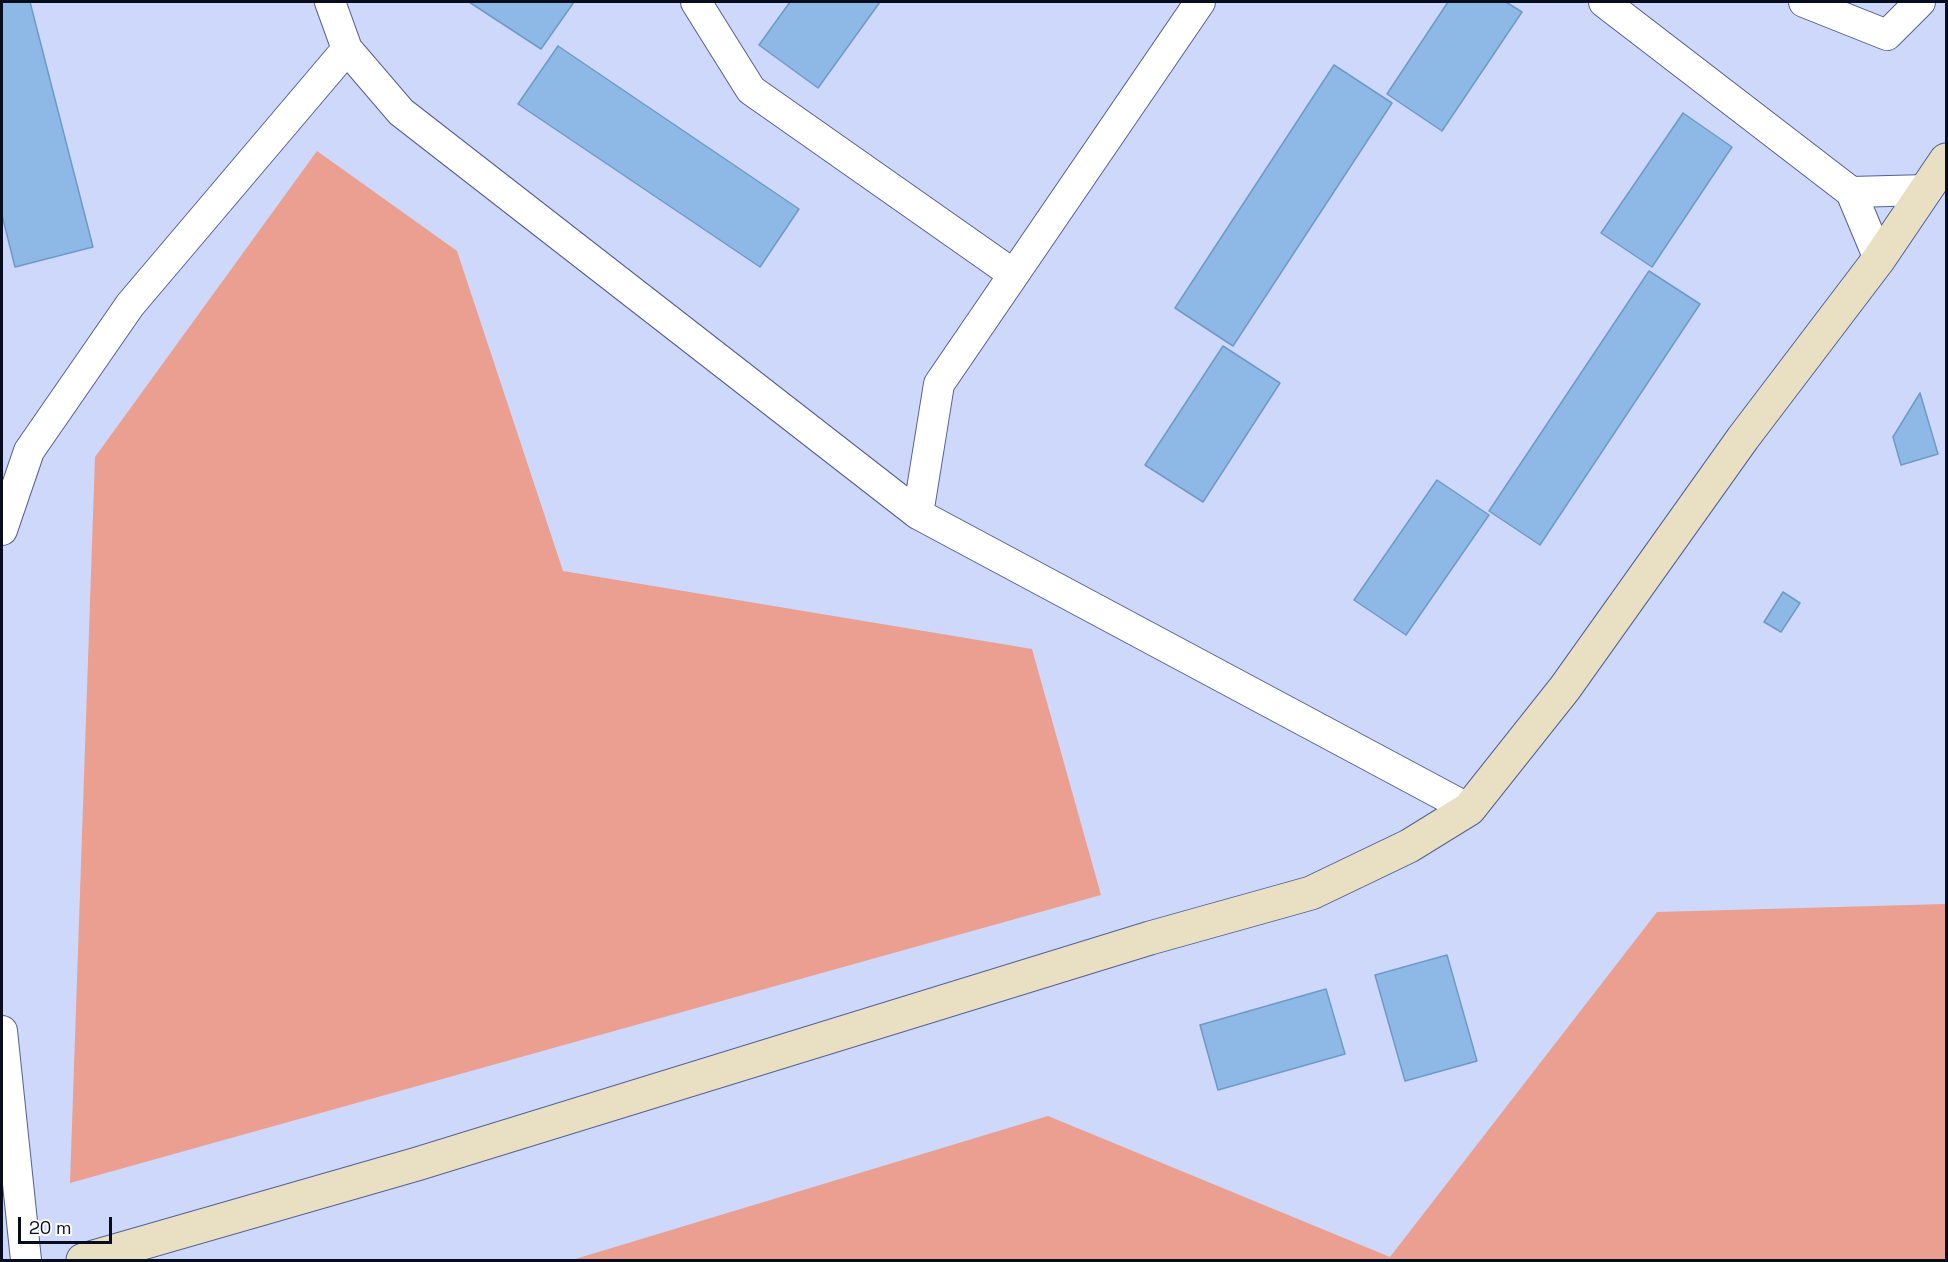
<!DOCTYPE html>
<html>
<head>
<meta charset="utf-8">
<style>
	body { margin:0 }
	#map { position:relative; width:1948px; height:1262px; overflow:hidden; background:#cdd8fa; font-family:"Space Grotesk",sans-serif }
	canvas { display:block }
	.frame { position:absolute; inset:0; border:3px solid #070c1f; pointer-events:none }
	.scale { position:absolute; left:18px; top:1217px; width:94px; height:27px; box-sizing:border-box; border:3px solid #070c1f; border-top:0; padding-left:8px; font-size:18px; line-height:21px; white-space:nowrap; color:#070c1f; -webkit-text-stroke:4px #fafafa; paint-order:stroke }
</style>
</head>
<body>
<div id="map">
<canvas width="1948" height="1262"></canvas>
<div class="frame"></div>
<div class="scale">20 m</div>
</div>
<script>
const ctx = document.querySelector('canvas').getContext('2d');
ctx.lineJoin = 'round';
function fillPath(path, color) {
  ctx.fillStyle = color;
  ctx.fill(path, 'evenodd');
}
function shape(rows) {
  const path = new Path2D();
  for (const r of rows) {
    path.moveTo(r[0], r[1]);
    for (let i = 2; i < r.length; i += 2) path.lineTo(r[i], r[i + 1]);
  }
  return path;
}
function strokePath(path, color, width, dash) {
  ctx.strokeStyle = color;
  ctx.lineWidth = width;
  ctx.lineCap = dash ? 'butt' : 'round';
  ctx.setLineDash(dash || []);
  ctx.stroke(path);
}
const green = shape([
	[317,151,457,251,563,571,1032,649,1101,895,70,1183,95,457],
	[1946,904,1946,1260,572,1260,1048,1116,1390,1257,1657,912]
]);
const building = shape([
	[2,2,30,2,93,247,15,267,2,215,2,2],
	[469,2,574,2,541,49,469,2],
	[790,2,880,2,818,88,759,45,790,2],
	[1448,2,1506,2,1522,12,1442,131,1387,94,1448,2],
	[558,46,799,209,760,267,518,104,558,46],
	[1334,65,1392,103,1233,346,1175,308,1334,65],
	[1683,113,1732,147,1652,267,1601,233,1683,113],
	[1649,271,1700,304,1540,545,1489,511,1649,271],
	[1223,346,1280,383,1203,502,1145,465,1223,346],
	[1920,393,1938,454,1901,465,1893,437,1920,393],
	[1437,480,1489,515,1406,635,1354,600,1437,480],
	[1783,592,1800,603,1781,632,1764,622,1783,592],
	[1447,955,1477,1061,1405,1081,1375,975,1447,955],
	[1326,989,1345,1054,1218,1090,1200,1025,1326,989]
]);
const street = shape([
	[330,2,347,49,401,112,918,514],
	[696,2,751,90,1013,274],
	[1200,2,939,384,918,514,1469,809],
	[1604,2,1851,192],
	[1804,2,1887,35,1920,2],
	[1879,259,1851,192,1927,190],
	[2,530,29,451,130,305,347,49],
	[2,1031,26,1260]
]);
const secondary = shape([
	[83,1260,417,1164,1150,938,1311,893,1409,846,1469,809,1565,688,1743,438,1879,259,1946,160]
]);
fillPath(green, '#ea9f91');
fillPath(building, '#8eb9e7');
strokePath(building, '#6f99c6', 1.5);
strokePath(street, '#536193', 32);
strokePath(secondary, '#536193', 35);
strokePath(street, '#fff', 30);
strokePath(secondary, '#e9e0c3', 33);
</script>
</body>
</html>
